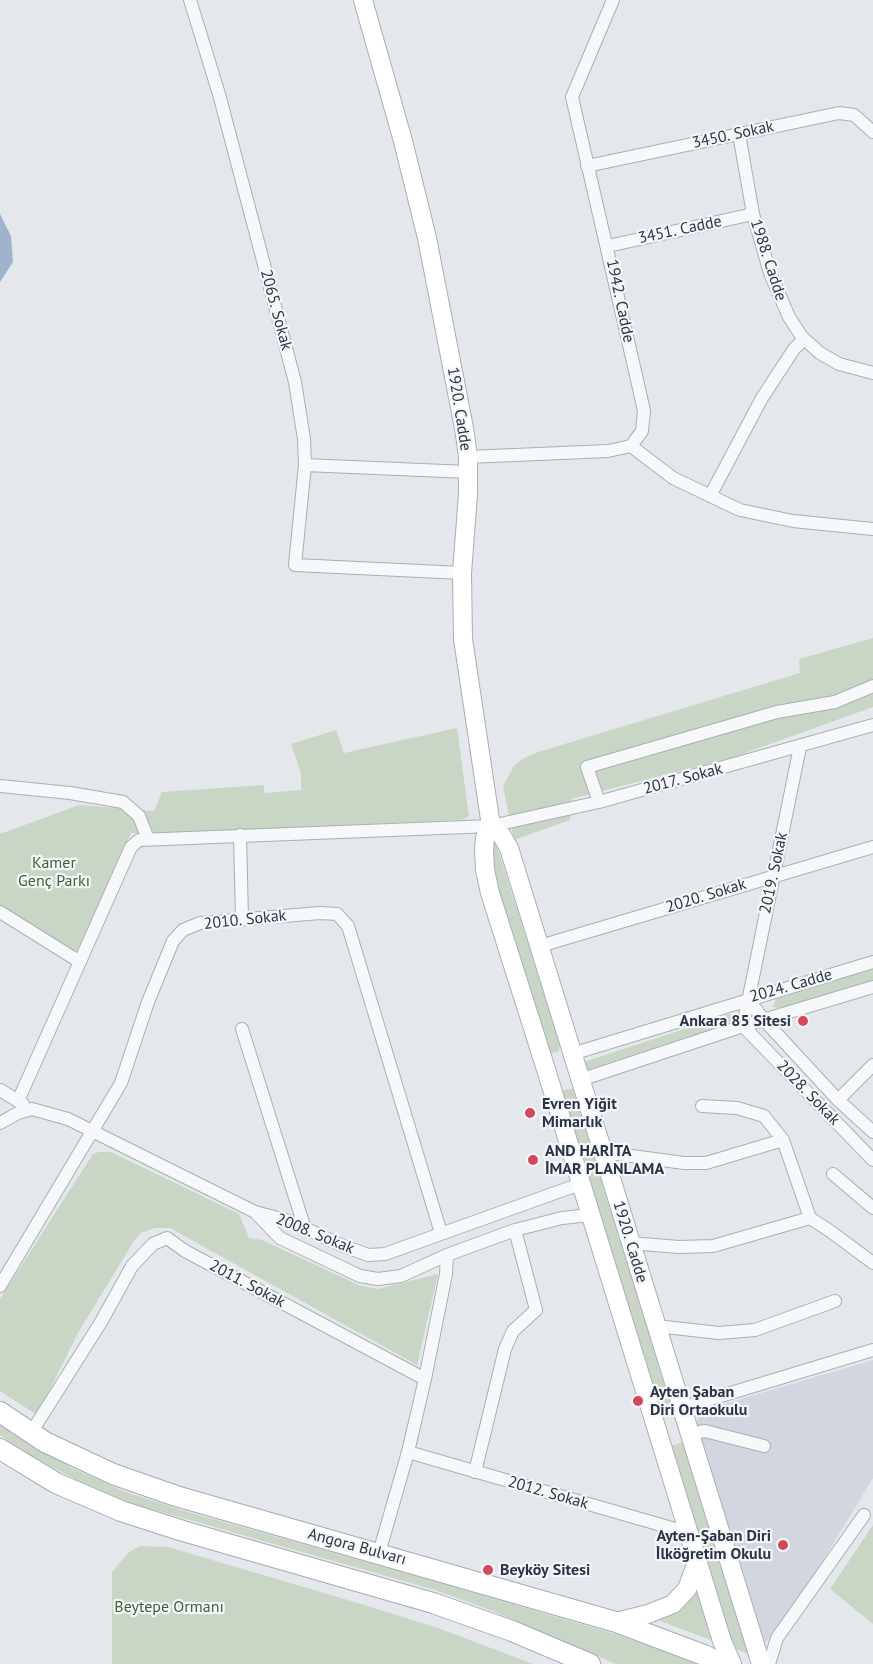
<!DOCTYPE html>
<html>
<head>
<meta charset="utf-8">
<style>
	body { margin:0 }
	canvas { display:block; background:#e4e7ec }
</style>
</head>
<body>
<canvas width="873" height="1664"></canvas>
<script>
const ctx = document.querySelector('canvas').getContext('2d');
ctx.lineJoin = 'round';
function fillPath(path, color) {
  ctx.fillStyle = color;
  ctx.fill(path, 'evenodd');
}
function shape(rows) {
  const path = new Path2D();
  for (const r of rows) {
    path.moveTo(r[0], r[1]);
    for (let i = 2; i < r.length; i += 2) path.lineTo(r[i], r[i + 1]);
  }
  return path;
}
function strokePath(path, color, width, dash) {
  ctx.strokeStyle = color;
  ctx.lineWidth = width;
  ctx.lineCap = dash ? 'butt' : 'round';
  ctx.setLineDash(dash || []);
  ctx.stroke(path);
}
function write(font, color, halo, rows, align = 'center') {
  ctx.font = font + ' "PT Sans",sans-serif';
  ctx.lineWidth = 4.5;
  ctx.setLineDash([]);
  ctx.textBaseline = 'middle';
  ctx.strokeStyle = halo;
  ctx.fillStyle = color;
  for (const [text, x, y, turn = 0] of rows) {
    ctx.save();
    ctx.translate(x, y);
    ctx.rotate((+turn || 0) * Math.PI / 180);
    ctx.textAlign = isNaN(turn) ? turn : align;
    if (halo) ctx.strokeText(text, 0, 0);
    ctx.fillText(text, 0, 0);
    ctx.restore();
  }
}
const built = shape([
	[873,1360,873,1478,791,1613,765,1643,696,1425,700,1411]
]);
const green = shape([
	[873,638,873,707,734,757,571,799,570,820,514,840,503,786,514,766,522,759,538,752,800,673,799,659],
	[457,728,469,816,462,820,165,833,131,833,77,951,66,948,0,905,0,834,79,805,154,811,162,792,264,785,264,793,301,790,301,773,291,744,336,730,344,753],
	[495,840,560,1044,559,1051,557,1052,551,1053,547,1051,498,900,490,841],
	[873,968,873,980,780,1008,773,1007,776,999],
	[730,1014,734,1017,733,1022,587,1070,584,1062],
	[569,1089,573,1089,670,1402,669,1404,659,1406,561,1091],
	[99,1152,111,1152,239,1214,249,1238,262,1240,361,1286,378,1289,438,1274,417,1365,170,1228,155,1228,141,1233,134,1241,79,1331,37,1415,0,1391,0,1299,93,1154],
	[0,1425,72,1468,123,1491,181,1510,413,1575,615,1634,701,1664,616,1664,490,1610,432,1589,130,1503,86,1485,32,1456,0,1435],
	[683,1442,752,1655,733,1648,670,1446],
	[873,1525,873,1624,830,1589],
	[140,1546,168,1547,358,1603,438,1628,533,1664,112,1664,112,1572,129,1552],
	[696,1584,716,1642,655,1619]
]);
const water = shape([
	[0,214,11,236,13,262,0,282]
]);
const minor = shape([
	[190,0,219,94,295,382,304,439,305,465,468,472],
	[739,134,753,214,770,273,789,317,802,337,820,353,839,364,873,373],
	[587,166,839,113,854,115,873,132],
	[608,246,753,214],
	[631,446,673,478,740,510,793,521,873,529],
	[468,457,608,451,631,446,642,431,644,411,638,384,572,97,613,0],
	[305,465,295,565,462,573],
	[710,496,762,398,794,349,804,339],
	[800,747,743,1026,873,1160],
	[0,786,70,793,123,802,139,816,148,839],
	[599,802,587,767,777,712,835,702,873,686],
	[240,835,242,919],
	[0,912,80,962],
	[540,946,873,847],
	[748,999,764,1020,838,1100,873,1132],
	[242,1029,305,1229],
	[572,1054,873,962],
	[580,1080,743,1026,873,987],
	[0,1090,23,1104],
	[838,1100,873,1065],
	[18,1101,131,847,139,840,491,826,599,802,873,725],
	[702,1106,737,1108,764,1116,783,1140,810,1218,830,1231,873,1263],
	[0,1123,18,1113,32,1109,68,1119,255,1212,289,1221,341,1245,368,1255,385,1254,580,1184],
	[602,1152,684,1163,706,1163,783,1140],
	[833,1174,873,1208],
	[256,1213,280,1238,360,1276,378,1279,401,1276,447,1255,515,1230,562,1218,590,1215],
	[630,1243,679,1247,713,1246,810,1218],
	[0,1286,121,1083,148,1002,173,941,183,930,200,923,320,913,337,914,348,926,441,1233],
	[656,1326,719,1333,755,1330,835,1301],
	[681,1408,873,1350],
	[31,1433,101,1322,132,1266,153,1244,167,1238,185,1251,425,1379],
	[689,1434,705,1431,764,1446],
	[408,1452,689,1533],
	[475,1472,505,1349,513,1331,536,1310,515,1230],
	[379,1553,408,1452,425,1379,446,1274,447,1255],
	[769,1664,777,1638,864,1515]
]);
const secondary = shape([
	[363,0,403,141,427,238,464,428,468,457,468,494,462,573,463,639,491,826,485,838,484,849,485,870,490,893,544,1063,722,1641,732,1664],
	[491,826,502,836,509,848,761,1664],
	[616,1622,648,1614,673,1604,687,1589,697,1562]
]);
const primary = shape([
	[0,1412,45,1442,113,1474,176,1496,616,1622,704,1655,722,1664],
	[0,1449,56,1483,121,1511,183,1531,433,1603,512,1631,590,1664]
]);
const markers = [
	[803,1021,6,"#d1495b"],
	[530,1113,6,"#d1495b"],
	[533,1160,6,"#d1495b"],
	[638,1401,6,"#d1495b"],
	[783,1545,6,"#d1495b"],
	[488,1570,6,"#d1495b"]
];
const streetNames = [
	["3450. Sokak",733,135,-12],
	["3451. Cadde",680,230,-12],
	["1988. Cadde",768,260,72],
	["1942. Cadde",620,301,78],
	["2065. Sokak",276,310,75],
	["1920. Cadde",459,409,81],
	["2017. Sokak",683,779,-15],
	["2019. Sokak",774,873,-78],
	["2020. Sokak",706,896,-17],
	["2010. Sokak",245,920,-6],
	["2024. Cadde",791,986,-16],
	["2028. Sokak",808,1093,46],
	["2008. Sokak",315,1234,22],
	["1920. Cadde",630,1242,73],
	["2011. Sokak",247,1284,28],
	["2012. Sokak",548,1493,16],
	["Angora Bulvarı",357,1547,15]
];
const parkNames = [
	["Kamer",54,863],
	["Genç Parkı",54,881],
	["Beytepe Ormanı",169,1607]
];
const poiNames = [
	["Ankara 85 Sitesi",791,1021,"right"],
	["Evren Yiğit",542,1104],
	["Mimarlık",542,1122],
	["AND HARİTA",545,1151],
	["İMAR PLANLAMA",545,1169],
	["Ayten Şaban",650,1392],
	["Diri Ortaokulu",650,1410],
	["Ayten-Şaban Diri",771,1536,"right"],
	["İlköğretim Okulu",771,1554,"right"],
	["Beyköy Sitesi",500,1570]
];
fillPath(built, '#d2d6de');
fillPath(green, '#c9d6c5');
fillPath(water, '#9fb4cc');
strokePath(minor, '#a9aeb7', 14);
strokePath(secondary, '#a9aeb7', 20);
strokePath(primary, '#a3abb8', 22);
strokePath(minor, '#f7f8fa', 12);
strokePath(secondary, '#fff', 18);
strokePath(primary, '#fff', 20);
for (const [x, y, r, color] of markers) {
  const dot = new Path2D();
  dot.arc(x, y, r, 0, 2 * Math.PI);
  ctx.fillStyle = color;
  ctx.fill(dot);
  strokePath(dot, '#f4f6f9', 2);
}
write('16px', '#2b3445', '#f4f6f9', streetNames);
write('16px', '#3f6138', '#f4f6f9', parkNames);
write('bold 16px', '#2b3445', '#f4f6f9', poiNames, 'left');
</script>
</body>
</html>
